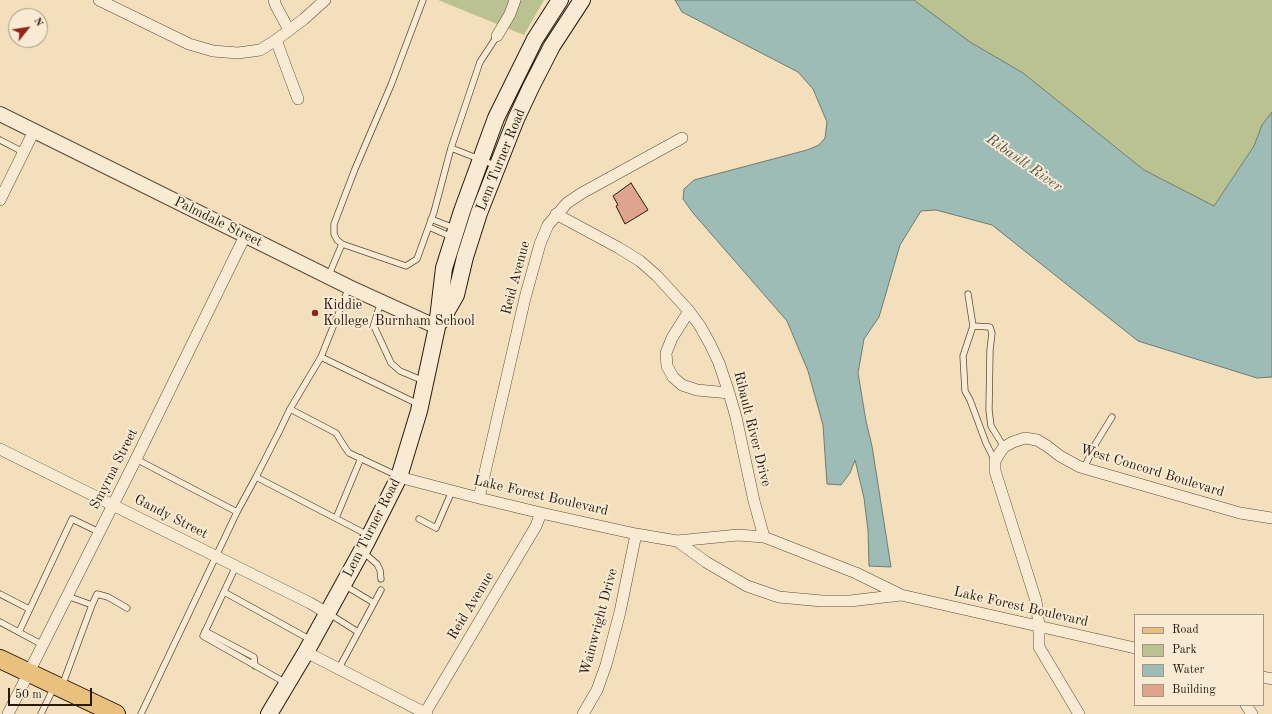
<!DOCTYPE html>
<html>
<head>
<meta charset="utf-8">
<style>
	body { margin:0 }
	#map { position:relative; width:1272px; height:714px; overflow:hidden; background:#f4dfbc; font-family:"Old Standard TT",serif }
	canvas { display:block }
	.legend { position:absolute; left:1134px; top:614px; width:130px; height:92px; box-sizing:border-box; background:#f8ead3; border:1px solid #a59784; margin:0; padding:5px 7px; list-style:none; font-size:12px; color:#281b0d }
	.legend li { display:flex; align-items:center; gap:8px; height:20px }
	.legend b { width:20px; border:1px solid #a59784 }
	.north { position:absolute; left:8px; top:8px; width:40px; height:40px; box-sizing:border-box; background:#f8ead3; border:1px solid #a59784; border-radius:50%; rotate:60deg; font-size:11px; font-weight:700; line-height:16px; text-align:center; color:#281b0d }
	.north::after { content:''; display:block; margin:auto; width:14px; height:18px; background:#8f2418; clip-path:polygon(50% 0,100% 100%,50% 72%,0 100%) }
	.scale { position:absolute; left:8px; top:688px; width:84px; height:18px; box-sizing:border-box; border:2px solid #281b0d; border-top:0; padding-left:5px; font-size:12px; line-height:14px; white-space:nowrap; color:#281b0d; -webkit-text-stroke:3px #f8ead3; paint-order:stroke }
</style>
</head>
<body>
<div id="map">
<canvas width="1272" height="714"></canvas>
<ul class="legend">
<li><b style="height:5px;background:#eac07e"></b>Road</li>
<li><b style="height:11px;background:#bac291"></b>Park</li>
<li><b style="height:11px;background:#9cbcb5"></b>Water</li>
<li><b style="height:11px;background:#dea48d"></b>Building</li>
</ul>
<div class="north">N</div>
<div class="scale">50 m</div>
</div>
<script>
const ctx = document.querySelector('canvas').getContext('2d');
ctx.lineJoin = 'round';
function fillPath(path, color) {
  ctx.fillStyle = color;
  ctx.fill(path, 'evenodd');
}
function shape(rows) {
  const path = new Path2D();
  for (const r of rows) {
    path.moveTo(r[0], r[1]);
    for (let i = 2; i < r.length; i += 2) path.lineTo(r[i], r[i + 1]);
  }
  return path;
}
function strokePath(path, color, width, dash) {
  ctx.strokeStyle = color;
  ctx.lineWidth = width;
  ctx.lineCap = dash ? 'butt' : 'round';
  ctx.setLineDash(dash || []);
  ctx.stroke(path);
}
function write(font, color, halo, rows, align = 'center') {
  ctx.font = font + ' "Old Standard TT",serif';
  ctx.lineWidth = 4;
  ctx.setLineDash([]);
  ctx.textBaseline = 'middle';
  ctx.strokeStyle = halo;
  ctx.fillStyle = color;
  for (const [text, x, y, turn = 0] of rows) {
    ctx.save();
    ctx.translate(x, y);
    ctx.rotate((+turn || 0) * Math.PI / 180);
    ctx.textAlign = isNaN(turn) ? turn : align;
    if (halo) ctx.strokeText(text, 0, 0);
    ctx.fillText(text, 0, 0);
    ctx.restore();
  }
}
const green = shape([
	[438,0,544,0,524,35],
	[914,0,1272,0,1272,112,1262,125,1254,146,1214,206,1144,170,1023,73,970,42]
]);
const water = shape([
	[675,0,914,0,970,42,1023,73,1144,170,1214,206,1254,146,1262,125,1272,112,1272,377,1257,378,1138,341,992,225,936,210,921,211,900,245,879,317,864,339,858,373,866,421,872,446,891,567,869,566,868,530,864,498,855,460,850,473,841,485,827,484,823,425,808,371,787,321,693,213,683,199,684,189,694,180,807,150,819,145,825,138,827,122,813,89,798,72,682,12,675,0]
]);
const building = shape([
	[631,183,648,210,625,224,616,206,618,205,613,196,631,183]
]);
const service = shape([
	[0,140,23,152],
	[497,166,451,148,480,62,497,36],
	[431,219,454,228],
	[429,227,452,237],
	[342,244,337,240,334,234,334,224,355,169,391,85,423,0],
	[328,277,342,244,406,266,417,259,434,212,451,148],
	[968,294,973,326,963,356,965,391,970,400,986,443,995,461],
	[381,303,373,324,391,363,400,371,424,381],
	[973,326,990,327,992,333,990,350,989,410,991,426,1004,447],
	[321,357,349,287],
	[290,409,336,433,346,449,349,453,398,476],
	[136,459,237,512],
	[1084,468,1096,443,1112,417],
	[256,477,280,430,290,409,321,357,418,404],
	[336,518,361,458],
	[419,519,436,528,452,491],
	[363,552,377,564,380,570,381,579],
	[236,566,203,636,286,683],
	[344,585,374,603],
	[224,592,311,640],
	[0,594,29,609],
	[92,605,97,594,108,597,127,608],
	[328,613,358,632],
	[0,622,43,645],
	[205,631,254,657,255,666],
	[19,632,72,519,99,532],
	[339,668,381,590],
	[62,686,92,605,67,596],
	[41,714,54,687],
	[141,714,237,512,256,477,368,535]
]);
const minor = shape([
	[99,0,189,44,213,51,238,53,260,50,276,40,304,19,325,0],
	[274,0,276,6,289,30],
	[497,36,510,14,515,0],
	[276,40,298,99],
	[0,200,34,131],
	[556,214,619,248,640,261,657,276,689,311,700,326,710,344,719,363,729,393,736,417,754,501,764,537],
	[689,311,672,338,666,353,667,366,673,377,682,385,697,390,729,393],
	[0,449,310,603,327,613],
	[399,477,479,498,541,513,636,534,677,541,738,535,764,537,856,573,901,595,1135,648],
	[479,498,525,298,540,244,548,225,567,203,582,193,682,138],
	[677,541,706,562,747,586,779,597,822,601,850,601,901,595],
	[306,652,427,714],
	[1263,677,1272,679],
	[1246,705,1252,714],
	[425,713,536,526,541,513],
	[8,714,136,459,245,236],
	[583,714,597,690,606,665,620,612,636,534],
	[1079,714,1039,647,1039,626,1036,601,995,471,995,461,999,454,1004,447,1013,442,1025,438,1037,440,1047,446,1060,456,1080,467,1240,513,1272,518]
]);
const tertiary = shape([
	[0,114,349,287,437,327]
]);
const secondary = shape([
	[441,321,456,295,465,257,479,213,516,119,531,87,552,46,582,0],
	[269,714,306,652,366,543,399,477,419,411,437,327,444,268,462,211,496,118,535,39,560,0]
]);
const primary = shape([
	[0,659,116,714]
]);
const markers = [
	[315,313,4,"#8f2418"]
];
const streetNames = [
	["Lem Turner Road",501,160,-68],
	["Palmdale Street",218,222,26],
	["Reid Avenue",516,278,-75],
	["Ribault River Drive",752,429,76],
	["Smyrna Street",114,469,-63],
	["West Concord Boulevard",1152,471,17],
	["Lake Forest Boulevard",541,496,13],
	["Gandy Street",171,517,27],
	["Lem Turner Road",372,528,-63],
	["Reid Avenue",471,606,-59],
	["Lake Forest Boulevard",1021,607,13],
	["Wainwright Drive",599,622,-75]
];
const poiNames = [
	["Kiddie",323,305],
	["Kollege/Burnham School",323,321]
];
const waterNames = [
	["Ribault River",1024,163,35]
];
fillPath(green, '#bac291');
fillPath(water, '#9cbcb5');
strokePath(water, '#6e7c72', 1);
fillPath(building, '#dea48d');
strokePath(building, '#281b0d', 1);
strokePath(service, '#5b4c39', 7);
strokePath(minor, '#5b4c39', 12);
strokePath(tertiary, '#5b4c39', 16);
strokePath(secondary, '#281b0d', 18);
strokePath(primary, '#281b0d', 20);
strokePath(service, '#f8ead3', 5.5);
strokePath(minor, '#f8ead3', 11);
strokePath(tertiary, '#f8ead3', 14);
strokePath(secondary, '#f8ead3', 16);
strokePath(primary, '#eac07e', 18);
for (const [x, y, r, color] of markers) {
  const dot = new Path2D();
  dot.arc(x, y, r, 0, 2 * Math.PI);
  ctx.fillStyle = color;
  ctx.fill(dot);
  strokePath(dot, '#f8ead3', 1.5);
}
write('14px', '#281b0d', '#f8ead3', streetNames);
write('14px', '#281b0d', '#f8ead3', poiNames, 'left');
write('italic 15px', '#515348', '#f8ead3', waterNames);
</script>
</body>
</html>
